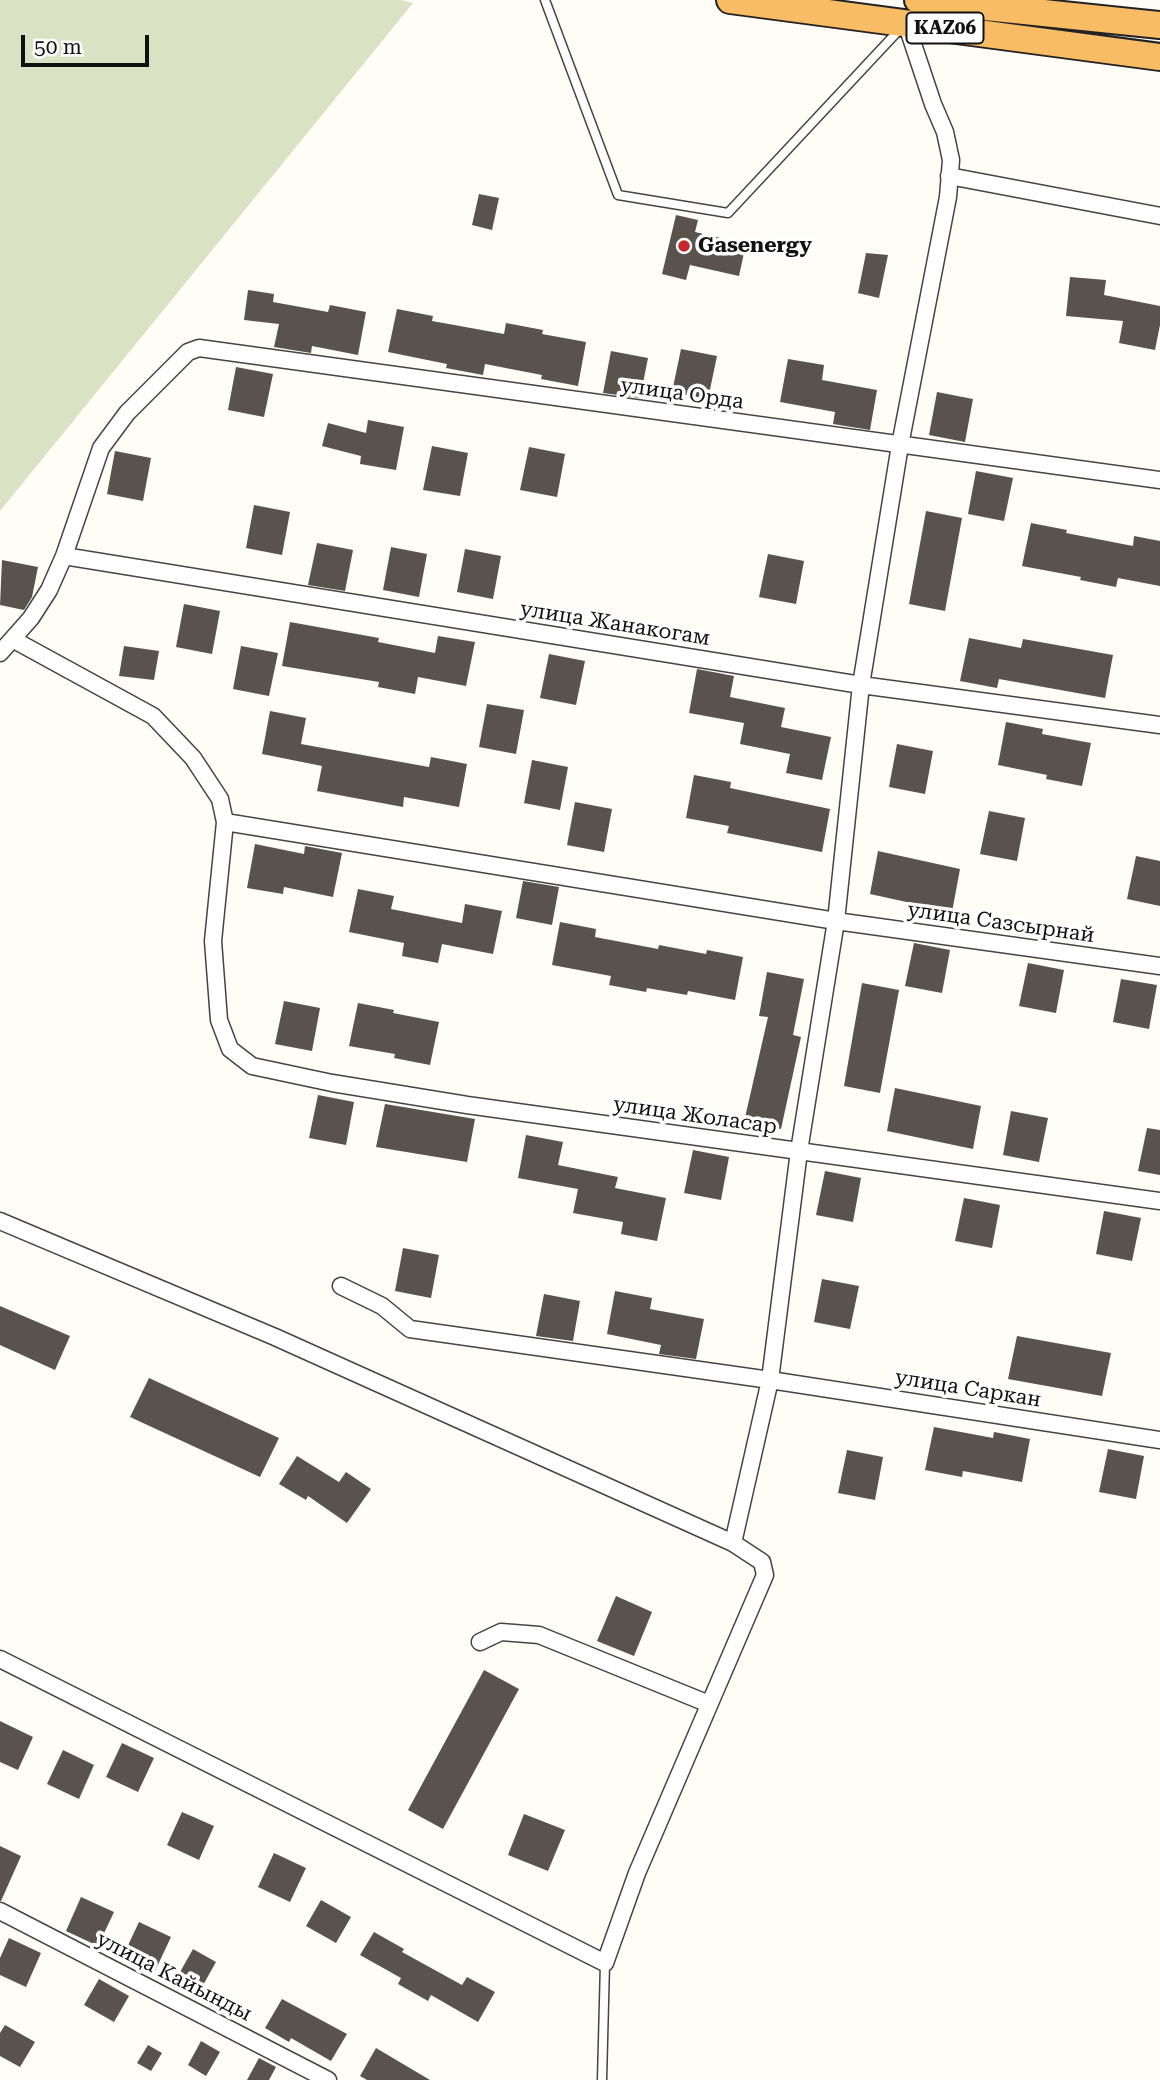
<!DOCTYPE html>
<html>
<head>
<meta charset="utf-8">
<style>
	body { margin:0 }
	#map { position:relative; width:1160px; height:2080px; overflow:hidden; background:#fffdf5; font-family:"Roboto Serif",serif }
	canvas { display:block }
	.scale { position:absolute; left:21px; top:35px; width:128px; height:32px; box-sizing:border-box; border:4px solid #111; border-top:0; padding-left:9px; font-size:21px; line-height:24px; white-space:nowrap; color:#111; -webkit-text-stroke:5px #fff; paint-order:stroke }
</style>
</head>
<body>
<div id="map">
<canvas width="1160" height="2080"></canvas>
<div class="scale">50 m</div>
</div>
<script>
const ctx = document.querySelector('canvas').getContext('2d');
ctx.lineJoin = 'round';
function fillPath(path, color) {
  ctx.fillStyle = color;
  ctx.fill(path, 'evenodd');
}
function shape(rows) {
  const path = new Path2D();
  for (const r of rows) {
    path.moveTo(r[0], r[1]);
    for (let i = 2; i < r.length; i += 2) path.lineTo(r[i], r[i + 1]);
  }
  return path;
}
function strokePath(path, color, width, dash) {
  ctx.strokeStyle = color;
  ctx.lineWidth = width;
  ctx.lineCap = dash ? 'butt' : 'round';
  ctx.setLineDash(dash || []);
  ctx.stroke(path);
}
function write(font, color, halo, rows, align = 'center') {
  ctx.font = font + ' "Roboto Serif",serif';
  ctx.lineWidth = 7;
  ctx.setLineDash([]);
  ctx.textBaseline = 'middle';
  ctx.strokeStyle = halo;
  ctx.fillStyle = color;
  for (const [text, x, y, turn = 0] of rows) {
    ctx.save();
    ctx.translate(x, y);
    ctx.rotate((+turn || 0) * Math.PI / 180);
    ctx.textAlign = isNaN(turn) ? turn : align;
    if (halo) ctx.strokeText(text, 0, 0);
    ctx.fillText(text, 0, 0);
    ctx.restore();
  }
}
const cemetery = shape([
	[0,0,402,0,413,3,0,511]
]);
const building = shape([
	[479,194,499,198,492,230,472,225],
	[676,215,698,220,695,232,746,244,739,276,690,265,686,280,662,274],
	[866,253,888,255,879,298,858,293],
	[1070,277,1106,280,1104,295,1160,306,1160,325,1155,350,1119,343,1123,321,1066,316],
	[248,290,274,294,273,302,328,312,330,305,366,312,358,355,312,346,311,353,274,347,279,324,244,320],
	[397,309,433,316,432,321,504,334,506,323,543,330,542,334,586,342,578,386,541,379,542,375,485,364,483,375,446,368,447,364,388,352],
	[681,349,717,356,708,399,672,392],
	[611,351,648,358,640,398,603,393],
	[788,359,824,365,822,380,877,390,870,430,833,424,835,412,780,402],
	[236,367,273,374,264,417,228,410],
	[937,392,973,399,965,442,929,435],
	[368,420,404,427,396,470,360,464,361,456,322,446,328,423,366,433],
	[432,446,468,453,460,496,423,490],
	[529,447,565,454,557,497,520,490],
	[115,451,151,458,143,501,107,494],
	[976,471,1013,478,1004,521,968,514],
	[254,505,290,512,282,555,246,548],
	[926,511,962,518,945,611,909,604],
	[1031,523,1067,530,1066,533,1133,546,1134,536,1160,541,1160,586,1118,578,1116,587,1080,580,1081,577,1022,566],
	[317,543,353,550,345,591,308,585],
	[391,547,427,554,419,597,383,590],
	[465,549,501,556,493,599,457,592],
	[768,554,804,561,796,604,759,597],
	[2,560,38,567,32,597,24,610,0,605],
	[184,604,220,611,212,654,176,647],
	[290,622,379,638,378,642,435,653,438,636,475,642,466,686,418,677,415,694,378,687,379,682,282,666],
	[969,638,1021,648,1023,639,1113,655,1105,698,999,679,997,688,960,681],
	[124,646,159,651,154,680,119,676],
	[241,646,278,653,269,696,233,689],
	[549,654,585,661,576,705,540,698],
	[697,669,734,676,730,697,785,708,781,727,831,737,822,780,786,773,790,754,740,744,744,723,689,713],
	[487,704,524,710,516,754,479,747],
	[270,711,306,718,301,744,429,767,431,757,467,764,459,807,404,797,403,807,317,791,322,766,262,754],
	[1006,722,1043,729,1042,734,1091,743,1082,786,1046,779,1047,775,998,765],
	[897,744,933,751,925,794,889,787],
	[532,760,568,767,560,810,524,803],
	[694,775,731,782,730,788,830,809,822,852,727,833,729,826,686,818],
	[575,802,612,809,604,852,567,845],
	[989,811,1025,818,1017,861,980,854],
	[255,844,304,854,305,846,342,853,333,897,284,887,283,894,247,888],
	[878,851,960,869,952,912,870,894],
	[1136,856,1160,861,1160,906,1127,899],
	[523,881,559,887,552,925,516,918],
	[358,889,394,896,391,909,462,923,465,904,502,911,493,954,442,944,438,963,402,956,404,943,349,932],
	[560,922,596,929,595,937,658,949,659,945,706,954,707,950,743,957,735,1000,688,991,687,995,647,988,646,992,609,985,611,976,552,965],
	[914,943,950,950,942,993,905,986],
	[1028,963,1064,970,1056,1013,1019,1006],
	[767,972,804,979,793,1035,801,1037,781,1129,744,1122,768,1017,759,1016],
	[1121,979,1157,985,1149,1029,1113,1022],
	[862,983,899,990,880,1093,844,1086],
	[284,1001,320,1008,312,1051,275,1044],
	[358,1003,394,1010,393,1013,439,1022,430,1065,394,1058,395,1054,349,1046],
	[895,1088,981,1106,973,1149,887,1131],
	[318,1095,354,1102,346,1145,309,1138],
	[385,1104,475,1119,467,1162,376,1147],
	[1011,1111,1048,1118,1039,1162,1003,1155],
	[1147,1128,1160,1130,1160,1175,1138,1171],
	[526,1135,563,1142,558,1165,618,1177,615,1188,666,1198,657,1241,621,1234,623,1222,573,1213,578,1189,518,1178],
	[693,1150,729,1157,721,1200,684,1193],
	[825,1171,861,1178,853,1222,816,1215],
	[964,1198,1000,1205,992,1248,955,1241],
	[1104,1211,1141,1218,1132,1261,1096,1254],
	[403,1248,439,1255,431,1298,395,1291],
	[822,1279,859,1286,850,1329,814,1322],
	[615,1291,652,1298,650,1309,704,1319,696,1359,659,1354,661,1345,607,1334],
	[544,1294,580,1301,573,1341,536,1336],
	[0,1306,70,1336,55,1370,0,1345],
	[1017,1336,1111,1353,1102,1396,1008,1379],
	[149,1378,279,1438,260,1477,130,1417],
	[934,1427,993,1438,994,1432,1030,1439,1022,1482,963,1471,962,1477,925,1470],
	[1108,1449,1144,1456,1136,1499,1099,1492],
	[847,1450,883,1457,875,1500,838,1493],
	[297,1456,339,1482,346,1472,371,1489,347,1523,308,1496,306,1500,279,1484],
	[616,1596,652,1612,634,1656,597,1641],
	[484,1670,519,1689,443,1829,408,1810],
	[0,1721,33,1737,18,1770,0,1762],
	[122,1743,154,1758,138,1792,106,1777],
	[63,1750,94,1765,79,1799,47,1784],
	[182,1812,214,1826,199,1860,167,1845],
	[524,1814,565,1830,548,1871,508,1855],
	[0,1846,21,1856,1,1901,0,1901],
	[274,1853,306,1868,290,1902,258,1887],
	[81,1897,114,1912,98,1946,66,1931],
	[321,1900,351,1917,336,1943,306,1926],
	[139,1922,171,1937,155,1971,123,1956],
	[374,1932,404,1949,402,1952,462,1985,467,1977,495,1992,478,2022,431,1995,428,2001,398,1984,401,1978,360,1955],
	[9,1938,41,1953,26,1987,0,1975,0,1958],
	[193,1949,216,1962,198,1994,175,1981],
	[99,1979,129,1996,114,2022,84,2005],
	[282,1999,347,2034,331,2061,291,2038,289,2042,265,2028],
	[5,2025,35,2042,20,2067,0,2056,0,2033],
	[201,2041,220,2052,206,2076,188,2065],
	[148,2045,162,2053,151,2071,137,2063],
	[376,2048,430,2080,367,2080,360,2076],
	[259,2058,276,2067,269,2080,247,2080]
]);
const service = shape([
	[545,0,618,195,728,213,900,29],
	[602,2080,605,1963]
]);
const minor = shape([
	[949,176,1160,216],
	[64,556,861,685,1160,725],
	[14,640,153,716,193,758,220,799,225,822,213,941,219,1020,230,1049,252,1066,332,1083,467,1105,1160,1201],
	[0,653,31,618,49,590,64,556,101,448,127,413,188,352,199,348,1160,480],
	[225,822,836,921,1160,966],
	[0,1221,275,1337,733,1543,770,1380,799,1151,836,921,861,685,900,445,948,197,951,160,945,132,933,104,906,23],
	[341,1286,382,1306,410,1329,770,1380,1160,1440],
	[480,1642,501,1632,539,1635,709,1704],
	[0,1659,605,1963,637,1873,765,1575,762,1562,733,1543],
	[0,1911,328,2080]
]);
const trunk = shape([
	[730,0,1160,57],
	[918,0,1160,25]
]);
const markers = [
	[684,246,7,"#c4262e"]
];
const shields = [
	[945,28,77]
];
const shieldNames = [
	["KАZ06",945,28]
];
const poiNames = [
	["Gasenergy",698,246]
];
const streetNames = [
	["улица Орда",682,394,8],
	["улица Жанакогам",615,624,9],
	["улица Сазсырнай",1001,923,8],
	["улица Жоласар",695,1116,8],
	["улица Саркан",968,1389,9],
	["улица Кайынды",174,1977,27]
];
fillPath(cemetery, '#d9e3c4');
fillPath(building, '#5a524d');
strokePath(service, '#444', 11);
strokePath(minor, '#444', 19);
strokePath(trunk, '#222', 30);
strokePath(service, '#fff', 8);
strokePath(minor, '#fff', 16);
strokePath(trunk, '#f7bc64', 26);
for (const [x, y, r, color] of markers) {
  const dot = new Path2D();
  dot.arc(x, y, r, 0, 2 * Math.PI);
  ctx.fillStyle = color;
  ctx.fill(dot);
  strokePath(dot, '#fff', 2.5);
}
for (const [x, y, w] of shields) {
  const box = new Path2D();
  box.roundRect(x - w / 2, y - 15.5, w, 31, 5);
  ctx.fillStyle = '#fff';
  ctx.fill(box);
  strokePath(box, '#111', 2);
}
write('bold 19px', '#111', null, shieldNames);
write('bold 21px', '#111', '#fff', poiNames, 'left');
write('21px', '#111', '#fff', streetNames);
</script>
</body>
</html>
